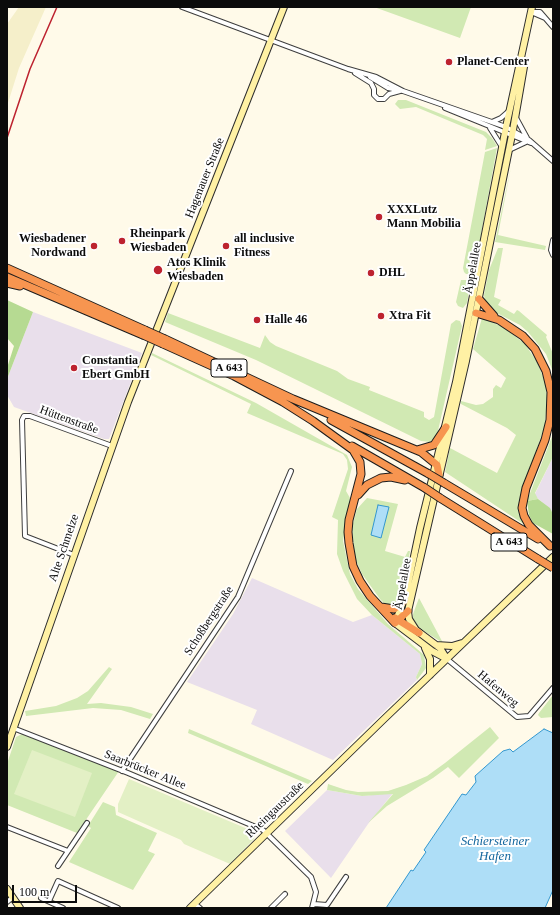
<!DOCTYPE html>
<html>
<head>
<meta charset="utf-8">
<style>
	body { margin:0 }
	#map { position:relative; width:560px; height:915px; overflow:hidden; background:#fffae9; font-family:"Times New Roman",serif }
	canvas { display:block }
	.frame { position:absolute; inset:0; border:8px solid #0b0b0b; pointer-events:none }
	.scale { position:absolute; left:12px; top:885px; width:65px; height:18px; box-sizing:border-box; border:2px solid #0b0b0b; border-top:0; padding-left:5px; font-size:12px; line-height:14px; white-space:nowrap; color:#0b0b0b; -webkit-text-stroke:3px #fff; paint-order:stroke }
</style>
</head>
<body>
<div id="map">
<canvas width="560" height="915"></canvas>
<div class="frame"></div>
<div class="scale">100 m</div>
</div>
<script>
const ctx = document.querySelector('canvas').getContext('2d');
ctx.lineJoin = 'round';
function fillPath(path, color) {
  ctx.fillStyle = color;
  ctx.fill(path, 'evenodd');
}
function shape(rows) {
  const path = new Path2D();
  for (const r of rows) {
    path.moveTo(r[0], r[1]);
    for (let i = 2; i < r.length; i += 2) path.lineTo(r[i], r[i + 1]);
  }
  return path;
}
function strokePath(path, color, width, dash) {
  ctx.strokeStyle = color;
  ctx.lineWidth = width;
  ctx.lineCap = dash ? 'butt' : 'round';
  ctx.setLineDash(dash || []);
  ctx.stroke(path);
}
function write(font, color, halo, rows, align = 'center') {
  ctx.font = font + ' "Times New Roman",serif';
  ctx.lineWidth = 4;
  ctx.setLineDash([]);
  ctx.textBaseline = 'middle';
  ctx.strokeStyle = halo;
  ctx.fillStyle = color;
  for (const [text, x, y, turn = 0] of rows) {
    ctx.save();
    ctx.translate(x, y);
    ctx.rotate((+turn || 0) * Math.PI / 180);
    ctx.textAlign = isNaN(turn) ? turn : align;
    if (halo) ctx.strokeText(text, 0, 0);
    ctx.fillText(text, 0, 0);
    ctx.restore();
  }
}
const industrial = shape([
	[33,312,142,353,109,439,104,439,14,407,7,395,7,379],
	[553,457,553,514,549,508,536,497,535,494],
	[252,578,353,622,372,615,420,654,422,664,416,677,417,680,333,760,251,724,257,710,187,682,233,614],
	[327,790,362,796,393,793,368,824,331,878,285,831]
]);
const farmland = shape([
	[19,7,46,7,19,68,7,106,7,24]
]);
const green = shape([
	[374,7,471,7,460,38],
	[398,100,406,100,486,132,492,138,497,146,485,150,487,139,483,135,416,107,400,109,395,104],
	[497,148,478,251,471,270,468,274,466,274,464,272,463,268,485,152],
	[511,167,498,235,546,246,545,250,495,242],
	[498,248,503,248,494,297,501,300,498,305,514,314,517,310,519,311,547,335,546,337,553,354,553,372,546,354,528,332,520,325,491,310,485,303,484,295,489,270],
	[461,280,471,280,467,303,463,308,458,306,456,302],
	[168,313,260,348,265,335,270,342,276,346,337,371,348,379,370,387,369,390,424,412,424,417,429,420,434,417,451,324,456,320,460,321,462,326,437,435,430,442,421,441,256,360,165,322],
	[482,318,503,327,525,344,537,362,546,384,547,398,545,425,519,502,520,515,525,525,445,472,450,448,497,473,516,435,507,428,461,404,461,401,476,405,483,404,493,397,493,389,496,385,501,388,506,378,473,349],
	[152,353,256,403,347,455,352,467,346,491,350,498,343,541,350,574,358,589,388,624,424,655,426,668,417,680,416,677,422,664,420,654,372,615,357,599,343,571,337,554,338,520,332,517,348,469,347,460,343,454,247,413,251,404,151,355],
	[553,434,553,457,535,493,538,499,527,501],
	[367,498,398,504,385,551,405,557,408,551,410,551,402,598,399,603,393,607,386,605,380,599,362,574,355,558,352,527,357,509],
	[419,598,443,643,419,628,413,618,413,614],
	[109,667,112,669,87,704,101,703,131,707,153,714,150,719,121,710,93,708,26,716,25,711,56,706,77,698,88,691],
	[553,695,553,717,541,718,538,715,539,713],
	[490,727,499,738,459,778,448,767,433,778,387,806,368,823,393,794,362,796,327,790,328,784,346,790,358,792,388,791,406,785,427,776,445,763],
	[189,729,312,781,308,784,188,733],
	[22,734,119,771,77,833,7,805,7,764,16,737],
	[103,802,115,807,116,815,157,833,148,851,155,854,133,890,69,862,91,828,88,826]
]);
const forest = shape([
	[7,300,33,312,7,379,7,368,14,346,7,338],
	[538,499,550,508,553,514,553,534,533,523,529,515,527,501]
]);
const pitch = shape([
	[32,750,92,773,75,817,14,794],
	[129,779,250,830,255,834,254,839,230,864,184,844,181,840,118,812,118,804]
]);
const water = shape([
	[378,505,389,507,381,538,371,535,378,505],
	[544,729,553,733,553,890,545,908,386,908,411,870,413,871,426,852,424,850,462,794,466,795,476,782,475,776,503,751,510,749,513,752,544,729]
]);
const street = shape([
	[182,7,348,69,376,77,403,91],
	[531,12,540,12,553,27],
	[531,12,545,18],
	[355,73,371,83,374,89,374,95,378,99,384,99,389,94,400,91],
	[370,77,388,88,403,91,506,127,529,140,553,161],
	[445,108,531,143],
	[515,116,527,138],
	[492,122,501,118,509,111],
	[490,128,502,147],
	[509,150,526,142],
	[553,240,551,250,553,255],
	[74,555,25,536,22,420,24,416,30,416,112,446],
	[447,659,517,717,529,716,553,688],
	[13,728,128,773,263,830,311,877,316,892,312,908],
	[122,771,238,597,291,471],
	[7,827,68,851],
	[58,866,87,823],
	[41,898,63,908],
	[49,901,58,881,118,908],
	[7,902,13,897],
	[195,904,200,908],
	[314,904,327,905,346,877],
	[271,908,285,894]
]);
const secondary = shape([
	[436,645,452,646,462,643],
	[425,648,430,659,430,675],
	[447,659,432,651,395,623,406,594,420,528,456,382,506,127,532,7],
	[447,659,440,648,416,630,409,619,408,611,466,361,513,130,525,61],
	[7,747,128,402,284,7],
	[7,889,20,908],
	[190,908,382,721,553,557]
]);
const highway = shape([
	[7,268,145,330],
	[7,277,143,335],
	[7,283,20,286],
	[479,299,494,316],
	[476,313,499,320,523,336,535,349,546,371,551,392,550,420,545,440,526,488,522,508,524,516,529,525,550,546],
	[165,339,293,399,421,452,437,465,439,475],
	[163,344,234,376,283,402,313,421,353,450,360,462,361,474,349,520,348,532,349,543,353,566,360,581,370,596,395,623,408,611],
	[331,420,429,474],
	[352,446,425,488],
	[417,450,434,445,446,427],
	[444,483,538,539],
	[358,495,367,485,381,478,391,477,405,480],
	[440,498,538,559],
	[381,607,394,609,404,601],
	[395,618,419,633]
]);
const rail = shape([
	[7,138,30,69,57,7]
]);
const highwayBridge = shape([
	[145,330,165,339],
	[143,335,163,344],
	[429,474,444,483],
	[425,488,440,498],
	[538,559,553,568]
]);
const markers = [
	[449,62,4,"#bd222f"],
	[379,217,4,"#bd222f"],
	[122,241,4,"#bd222f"],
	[94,246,4,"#bd222f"],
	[226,246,4,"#bd222f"],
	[158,270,5,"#bd222f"],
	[371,273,4,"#bd222f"],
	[381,316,4,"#bd222f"],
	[257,320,4,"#bd222f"],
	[74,368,4,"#bd222f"]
];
const shields = [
	[229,368,36],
	[509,542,36]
];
const shieldNames = [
	["A 643",229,368],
	["A 643",509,542]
];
const poiNames = [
	["Planet-Center",457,62],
	["XXXLutz",387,210],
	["Mann Mobilia",387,224],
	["Rheinpark",130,234],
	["Wiesbaden",130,248],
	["Wiesbadener",86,239,"right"],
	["Nordwand",86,253,"right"],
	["all inclusive",234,239],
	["Fitness",234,253],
	["Atos Klinik",167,263],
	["Wiesbaden",167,277],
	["DHL",379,273],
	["Xtra Fit",389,316],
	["Halle 46",265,320],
	["Constantia",82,361],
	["Ebert GmbH",82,375]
];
const streetNames = [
	["Hagenauer Straße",205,178,-68],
	["Äppelallee",473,268,-80],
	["Hüttenstraße",69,420,20],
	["Alte Schmelze",64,548,-71],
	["Äppelallee",403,584,-80],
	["Schoßbergstraße",209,621,-57],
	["Hafenweg",498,689,40],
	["Saarbrücker Allee",145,770,22],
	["Rheingaustraße",275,810,-44]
];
const waterNames = [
	["Schiersteiner",495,842],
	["Hafen",495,857]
];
fillPath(industrial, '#e9dfeb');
fillPath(farmland, '#f5efca');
fillPath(green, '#d1e9b3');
fillPath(forest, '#b6da92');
fillPath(pitch, '#e3f0c5');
fillPath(water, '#aedef7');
strokePath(water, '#3397cf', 1);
strokePath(street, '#3e3e3e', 6);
strokePath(secondary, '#2d2d2d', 8);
strokePath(highway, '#1c1c1c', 9);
strokePath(street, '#fff', 4);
strokePath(secondary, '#fff1a4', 6);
strokePath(highway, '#f79550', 7);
strokePath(rail, '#bd222f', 1.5);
strokePath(highwayBridge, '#1c1c1c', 9, []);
strokePath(highwayBridge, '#f79550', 7);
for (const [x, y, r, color] of markers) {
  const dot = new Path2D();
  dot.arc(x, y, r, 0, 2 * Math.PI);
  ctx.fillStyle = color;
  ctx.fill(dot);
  strokePath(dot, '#fff', 1.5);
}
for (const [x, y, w] of shields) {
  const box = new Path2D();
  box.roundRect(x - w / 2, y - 9, w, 18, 3);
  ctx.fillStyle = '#fff';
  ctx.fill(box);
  strokePath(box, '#0b0b0b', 1);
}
write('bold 11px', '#0b0b0b', null, shieldNames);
write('bold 12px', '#0b0b0b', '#fff', poiNames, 'left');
write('12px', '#0b0b0b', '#fff', streetNames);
write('italic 13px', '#14679e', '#fff', waterNames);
</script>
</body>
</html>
